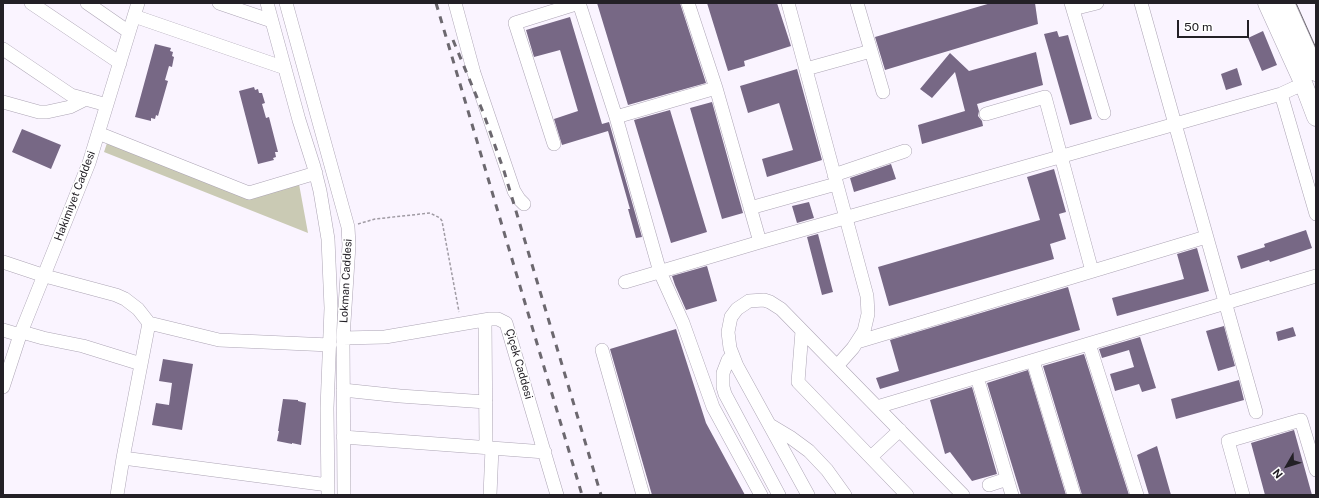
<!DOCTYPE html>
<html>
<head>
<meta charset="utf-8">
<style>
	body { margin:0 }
	#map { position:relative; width:1319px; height:498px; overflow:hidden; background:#faf4ff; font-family:"Public Sans",sans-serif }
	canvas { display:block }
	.frame { position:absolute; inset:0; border:4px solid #232026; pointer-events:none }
	.north { position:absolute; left:1267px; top:446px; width:40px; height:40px; -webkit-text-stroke:3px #fff; paint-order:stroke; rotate:231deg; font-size:11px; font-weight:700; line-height:16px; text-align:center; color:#232026 }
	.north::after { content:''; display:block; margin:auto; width:14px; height:18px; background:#232026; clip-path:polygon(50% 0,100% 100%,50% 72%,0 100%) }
	.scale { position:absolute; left:1177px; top:20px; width:72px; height:18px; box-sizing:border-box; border:2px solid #232026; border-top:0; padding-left:5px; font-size:12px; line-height:14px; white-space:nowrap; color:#232026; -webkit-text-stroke:3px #fff; paint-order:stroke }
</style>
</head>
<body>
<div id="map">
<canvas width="1319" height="498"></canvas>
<div class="frame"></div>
<div class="north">N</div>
<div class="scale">50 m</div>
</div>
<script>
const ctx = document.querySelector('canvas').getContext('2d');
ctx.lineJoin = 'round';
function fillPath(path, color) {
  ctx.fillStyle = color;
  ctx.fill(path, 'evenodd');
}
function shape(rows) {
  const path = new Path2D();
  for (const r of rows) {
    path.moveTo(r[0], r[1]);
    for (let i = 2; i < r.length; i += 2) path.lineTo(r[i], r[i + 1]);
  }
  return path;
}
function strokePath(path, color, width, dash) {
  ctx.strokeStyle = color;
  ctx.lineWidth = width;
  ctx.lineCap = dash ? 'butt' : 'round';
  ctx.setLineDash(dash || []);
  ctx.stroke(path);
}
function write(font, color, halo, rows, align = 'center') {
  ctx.font = font + ' "Public Sans",sans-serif';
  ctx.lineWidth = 3;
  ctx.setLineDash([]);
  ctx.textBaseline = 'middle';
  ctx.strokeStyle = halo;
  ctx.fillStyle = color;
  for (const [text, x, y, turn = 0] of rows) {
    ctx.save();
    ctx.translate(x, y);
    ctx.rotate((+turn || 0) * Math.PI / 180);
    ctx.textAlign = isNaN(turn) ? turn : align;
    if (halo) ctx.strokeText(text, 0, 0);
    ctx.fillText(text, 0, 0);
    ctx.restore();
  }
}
const green = shape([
	[107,143,249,198,299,184,308,233,104,152]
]);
const building = shape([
	[597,3,680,3,706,83,628,105],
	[707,3,777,3,791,46,744,61,745,66,728,71],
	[991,3,1035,3,1038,24,885,70,875,37],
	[570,17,602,124,609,122,642,237,636,238,628,209,630,209,608,131,562,145,554,119,578,111,560,50,534,57,526,30],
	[1057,31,1059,37,1068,35,1092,119,1070,125,1044,34],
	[1263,31,1277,65,1262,71,1248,38],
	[155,44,171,48,170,51,173,52,172,56,174,57,172,67,169,66,165,80,168,81,158,116,156,115,155,119,151,118,151,121,135,117],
	[1036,52,1043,85,977,104,979,111,978,116,982,121,983,126,922,144,918,125,965,111,955,72,932,98,920,89,950,53,969,71],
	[1237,68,1242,85,1226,90,1221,74],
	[797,69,822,160,767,177,762,159,793,150,779,103,748,113,740,86],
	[254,87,255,90,258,89,259,93,262,93,265,103,262,104,266,118,269,117,278,152,275,152,276,157,273,158,274,160,258,164,239,91],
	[712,102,743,213,722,219,690,108],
	[670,110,707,232,671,243,634,120],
	[22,129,61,145,51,169,12,152],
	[891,164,896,179,854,192,850,178],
	[1054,169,1066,212,1059,214,1066,239,1050,244,1054,259,889,306,878,267,1040,220,1027,177],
	[809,202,814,218,797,223,792,206],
	[1306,230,1312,248,1270,262,1269,260,1241,269,1237,256,1265,247,1264,244],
	[818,234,833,292,822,295,807,237],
	[1197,248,1209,291,1117,316,1112,298,1184,279,1177,254],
	[707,266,717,301,686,310,675,285,672,276],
	[1068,287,1080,330,880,389,876,378,899,371,890,340],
	[1224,326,1235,366,1218,371,1206,331],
	[1293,327,1296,336,1278,341,1276,332],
	[676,329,706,423,745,495,652,495,610,349],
	[1140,337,1156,388,1142,392,1139,384,1115,391,1110,374,1134,367,1129,350,1102,358,1099,349],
	[1084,354,1129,495,1082,495,1043,366],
	[163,359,193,364,182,430,152,425,156,403,169,405,172,383,159,381],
	[1028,370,1066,495,1021,495,987,383],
	[1239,380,1244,400,1176,419,1171,399],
	[972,387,997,474,972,481,950,452,945,454,930,400],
	[283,399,298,400,298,401,306,403,301,445,292,443,292,444,277,441,279,431,278,431],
	[1294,430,1312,495,1265,495,1251,443],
	[1157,446,1171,495,1149,495,1137,455]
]);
const path = shape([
	[358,224,375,219,430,213,440,218,442,221,459,312]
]);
const minor = shape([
	[31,3,120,63],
	[87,3,129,32],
	[219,3,272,21],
	[267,3,299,120,314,167,320,191,328,239,331,308,327,408,328,495],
	[286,3,348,227,349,245,343,338,344,495],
	[455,3,474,73,514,191,519,199,524,204],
	[579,3,616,117,660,272,683,323,713,407,761,495],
	[688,3,716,88,760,242],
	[788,3,867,296,868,314,864,331,853,348,837,366],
	[857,3,883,92],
	[1071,3,1104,113],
	[1141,3,1256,412],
	[1073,9,1097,3],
	[134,16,285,68],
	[3,49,71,95,107,105],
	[806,69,871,51],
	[1281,94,1316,214],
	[3,102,39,112,47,112,70,107,86,99],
	[986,114,1045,97,1092,271],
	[616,117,716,88],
	[98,133,249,193,316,173],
	[554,144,515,23,579,3],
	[834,175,905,151],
	[750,208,836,184],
	[3,262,45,276,116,295,125,299,138,309,149,323,219,340,330,345],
	[625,282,760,242,1281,94,1294,88,1304,85],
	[485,320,486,448],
	[3,330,20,335],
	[802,331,798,382,907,495],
	[22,332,43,338,83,346,141,364],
	[343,338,385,337,490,319,498,319,506,323,557,495],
	[857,342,1206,237],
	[1089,344,1137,495],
	[602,350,643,495],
	[732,355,728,360,723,373,723,387,725,394,779,495],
	[1033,361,1074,495],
	[977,377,1012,495],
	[3,387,20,335,89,163,138,3],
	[343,390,400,396,486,402],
	[877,407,1316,276],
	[770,425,790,437,809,451,827,470,845,495],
	[343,437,545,452],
	[871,457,900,430],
	[123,458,328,485],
	[989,485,1007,479],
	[117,495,123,458,149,323],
	[490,495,492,448],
	[808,495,737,366,730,348,728,332,731,317,737,309,749,301,764,300,770,302,781,309,963,495],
	[1243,495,1228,441,1301,420,1316,470]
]);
const highway = shape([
	[1267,3,1302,80,1316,117],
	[1285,3,1316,72]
]);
const tram = shape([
	[1296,3,1316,48]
]);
const rail = shape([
	[436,3,582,495],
	[453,40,483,112,504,171,601,495]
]);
const streetNames = [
	["Hakimiyet Caddesi",75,196,-69],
	["Lokman Caddesi",346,281,-87],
	["Çiçek Caddesi",519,364,74]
];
fillPath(green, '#cacab4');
fillPath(building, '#776885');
strokePath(minor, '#ada5b5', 14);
strokePath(highway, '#ada5b5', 19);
strokePath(path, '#a09ba4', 1.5, [3, 2]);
strokePath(minor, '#fff', 13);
strokePath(highway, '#fff', 18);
strokePath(tram, '#6c686f', 1);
strokePath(rail, '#6c686f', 3, [7, 7]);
write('11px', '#232026', '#fff', streetNames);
</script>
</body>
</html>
